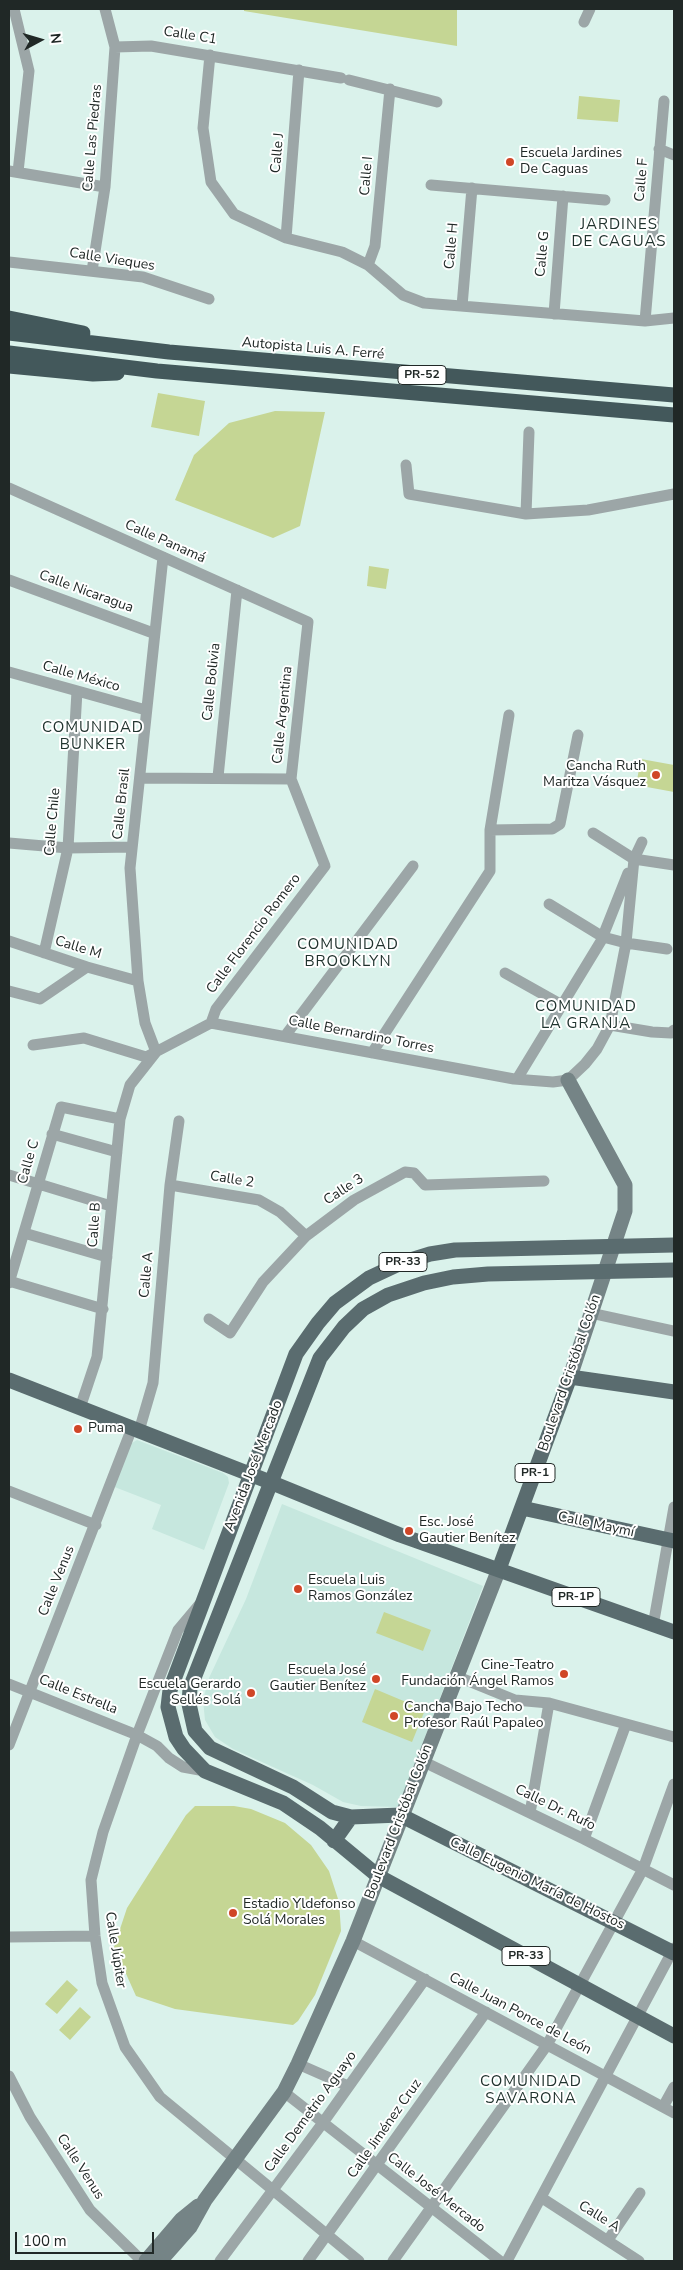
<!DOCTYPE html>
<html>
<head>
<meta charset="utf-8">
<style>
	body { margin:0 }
	#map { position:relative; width:683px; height:2270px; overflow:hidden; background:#daf2eb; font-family:"Nunito Sans",sans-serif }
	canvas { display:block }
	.frame { position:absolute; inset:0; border:10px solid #202826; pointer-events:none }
	.north { position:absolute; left:15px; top:15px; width:50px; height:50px; -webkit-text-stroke:4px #fff; paint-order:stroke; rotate:84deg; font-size:14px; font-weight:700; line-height:20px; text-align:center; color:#202826 }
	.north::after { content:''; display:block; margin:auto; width:18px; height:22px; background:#202826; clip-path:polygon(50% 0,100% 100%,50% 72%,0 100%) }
	.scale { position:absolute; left:15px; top:2232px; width:139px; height:22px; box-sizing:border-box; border:2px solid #202826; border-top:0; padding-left:6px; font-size:15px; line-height:18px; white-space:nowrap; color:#202826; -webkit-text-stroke:4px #fff; paint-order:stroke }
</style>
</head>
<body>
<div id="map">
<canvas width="683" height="2270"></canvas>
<div class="frame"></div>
<div class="north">N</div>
<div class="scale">100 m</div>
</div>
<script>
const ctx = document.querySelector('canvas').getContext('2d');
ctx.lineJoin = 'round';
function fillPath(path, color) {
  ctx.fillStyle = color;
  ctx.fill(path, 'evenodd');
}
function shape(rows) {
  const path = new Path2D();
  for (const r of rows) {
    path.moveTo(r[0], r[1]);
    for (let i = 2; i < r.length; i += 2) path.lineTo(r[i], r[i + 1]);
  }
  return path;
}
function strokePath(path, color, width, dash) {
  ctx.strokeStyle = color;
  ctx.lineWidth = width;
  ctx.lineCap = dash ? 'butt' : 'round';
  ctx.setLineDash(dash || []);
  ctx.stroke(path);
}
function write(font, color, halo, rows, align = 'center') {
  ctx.font = font + ' "Nunito Sans",sans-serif';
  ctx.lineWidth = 4;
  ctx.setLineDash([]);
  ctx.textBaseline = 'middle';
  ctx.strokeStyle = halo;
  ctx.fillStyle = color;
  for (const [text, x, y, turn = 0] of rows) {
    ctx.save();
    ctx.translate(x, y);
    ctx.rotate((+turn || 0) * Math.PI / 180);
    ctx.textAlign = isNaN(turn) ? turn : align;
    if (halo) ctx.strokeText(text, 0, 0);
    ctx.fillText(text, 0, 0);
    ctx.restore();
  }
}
const built = shape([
	[137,1440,223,1473,228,1477,229,1483,204,1550,152,1529,161,1505,112,1486,127,1446],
	[282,1504,483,1586,398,1807,361,1806,343,1802,313,1785,233,1749,215,1737,205,1720,203,1700,209,1678,246,1599]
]);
const green = shape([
	[244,9,457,9,457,46,244,11],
	[579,96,620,100,618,122,577,119],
	[158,393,205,401,199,436,151,427],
	[275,411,325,412,300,526,273,538,175,500,194,455,229,423],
	[369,566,389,569,386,589,367,586],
	[641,759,674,765,674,792,636,785],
	[384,1612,431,1630,423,1651,376,1633],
	[375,1689,425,1710,412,1742,362,1722],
	[195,1806,234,1806,251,1809,285,1823,311,1845,329,1871,339,1902,341,1931,315,1995,298,2021,293,2025,175,2009,136,1996,114,1947,127,1908,186,1815],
	[67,1980,78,1990,57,2014,45,2004],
	[80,2007,91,2017,70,2040,59,2030]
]);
const street = shape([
	[14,9,29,71,18,172],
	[584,22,590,9],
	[115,47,151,46,341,78],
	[210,55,203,128,211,182,234,214,286,238,342,252,368,265,403,295,424,303,645,321,674,318],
	[349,80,437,102],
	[659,149,674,155],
	[9,171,105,187],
	[431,185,605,200],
	[286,238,299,70],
	[9,262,143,277,209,299],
	[368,265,375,246,390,89],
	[92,271,105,187,115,47,105,9],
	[462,306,472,188],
	[554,314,563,196],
	[645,321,664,101],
	[406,465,409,494,526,514,588,510,674,494],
	[9,488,308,622,291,779,325,866,216,1009,211,1023],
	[526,514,529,432],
	[9,580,153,633],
	[9,672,146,710],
	[218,777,237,590],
	[140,778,291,779],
	[490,830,552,829,560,824,578,735],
	[593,833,634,859,674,865],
	[9,843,68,848,132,847],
	[549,904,603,937,626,943,667,949],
	[9,941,87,967,138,981],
	[44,953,68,848,77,691],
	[505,973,562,1005],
	[9,991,40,999,87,967],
	[610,1025,652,1032,671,1033,674,1030],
	[285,1036,413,866],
	[33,1045,84,1038,146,1057,211,1023,514,1079,553,1082,568,1080,585,1064,597,1049,610,1025,626,943,634,859,642,842],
	[156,1052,145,1023,138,981,130,868,163,557],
	[372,1053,490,871,490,830,509,715],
	[517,1079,601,941,628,873],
	[52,1134,117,1152],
	[9,1175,111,1206],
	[170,1185,259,1200,280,1212,306,1236],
	[24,1233,107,1257],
	[9,1281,103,1309],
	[9,1283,61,1107,120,1119],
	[591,1313,674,1331],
	[209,1319,230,1333,263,1282,306,1236,354,1200,405,1172,414,1173,425,1185,544,1181],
	[80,1408,97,1357,120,1119,130,1085,156,1052],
	[139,1431,153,1383,170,1185,179,1121],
	[9,1491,96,1525],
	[199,1605,178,1630,137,1735,103,1832,91,1880,95,1936,102,1983,125,2047,160,2097,359,2261],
	[653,1626,674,1507],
	[456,1676,515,1700,549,1703,674,1737],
	[9,1684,137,1735,157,1746,169,1758,183,1767,205,1771],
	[9,1745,132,1428],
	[422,1761,584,1839,674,1885],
	[530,1813,549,1703],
	[584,1839,626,1724],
	[9,1937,95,1936],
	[353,1941,674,2113],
	[298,2064,348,2086],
	[9,2076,30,2117,90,2210,142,2261],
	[284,2092,500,2261],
	[663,2107,674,2087],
	[542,2198,639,2261],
	[608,2240,640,2193],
	[220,2261,322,2124,425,1979],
	[308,2261,486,2012],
	[393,2261,547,2045,643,1869,674,1784],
	[507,2261,674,1948]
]);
const secondary = shape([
	[568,1080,625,1185,625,1211,570,1377],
	[146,2261,182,2219,198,2206],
	[160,2261,190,2227,205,2200,284,2092,298,2064,353,1941,499,1569]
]);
const primary = shape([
	[674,1245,455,1250,430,1254,401,1263,369,1278,335,1303,318,1323,296,1354,170,1690,168,1707,176,1737,184,1749,205,1771,283,1803,320,1828,378,1876,674,2036],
	[674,1270,488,1274,453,1277,424,1283,388,1295,363,1309,344,1327,320,1358,190,1688,189,1704,195,1731,210,1748,293,1787,332,1812,351,1817,400,1815,674,1953],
	[9,1380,270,1482,400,1535,674,1632],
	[522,1508,674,1541],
	[499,1569,570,1377,674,1392],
	[334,1841,351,1817]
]);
const highway = shape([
	[9,318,83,333],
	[9,333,169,352,674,395],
	[9,353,157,371,674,415],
	[9,366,93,374,117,373]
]);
const markers = [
	[510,162,5,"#d04627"],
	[656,775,5,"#d04627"],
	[78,1429,5,"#d04627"],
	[409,1531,5,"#d04627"],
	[298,1589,5,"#d04627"],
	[564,1674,5,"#d04627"],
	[376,1679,5,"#d04627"],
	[251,1693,5,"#d04627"],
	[394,1716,5,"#d04627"],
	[233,1913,5,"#d04627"]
];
const shields = [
	[422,375,48],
	[403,1262,48],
	[535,1473,40],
	[576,1597,48],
	[526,1956,48]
];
const shieldNames = [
	["PR-52",422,375],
	["PR-33",403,1262],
	["PR-1",535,1473],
	["PR-1P",576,1597],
	["PR-33",526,1956]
];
const streetNames = [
	["Calle C1",190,36,9],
	["Calle Las Piedras",93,138,-85],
	["Calle J",278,153,-85],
	["Calle I",367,176,-85],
	["Calle F",642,180,-85],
	["Calle H",452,246,-85],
	["Calle G",543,254,-85],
	["Calle Vieques",112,260,9],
	["Autopista Luis A. Ferré",313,349,5],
	["Calle Panamá",165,542,24],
	["Calle Nicaragua",86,592,20],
	["Calle México",81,677,16],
	["Calle Bolivia",212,682,-84],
	["Calle Argentina",283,715,-84],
	["Calle Brasil",122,804,-84],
	["Calle Chile",53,822,-85],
	["Calle Florencio Romero",254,934,-53],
	["Calle M",78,948,17],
	["Calle Bernardino Torres",361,1035,11],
	["Calle C",29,1162,-74],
	["Calle 2",232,1180,9],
	["Calle 3",344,1190,-33],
	["Calle B",95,1225,-86],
	["Calle A",147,1275,-85],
	["Boulevard Cristóbal Colón",570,1373,-71],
	["Avenida José Mercado",254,1466,-69],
	["Calle Maymí",596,1525,12],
	["Calle Venus",57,1581,-68],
	["Calle Estrella",78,1695,22],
	["Calle Dr. Rufo",555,1808,26],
	["Boulevard Cristóbal Colón",399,1822,-69],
	["Calle Eugenio María de Hostos",537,1884,26],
	["Calle Júpiter",115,1950,81],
	["Calle Juan Ponce de León",520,2014,28],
	["Calle Demetrio Aguayo",311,2112,-54],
	["Calle Jiménez Cruz",385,2129,-55],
	["Calle Venus",80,2167,57],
	["Calle José Mercado",436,2193,38],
	["Calle A",599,2217,32]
];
const poiNames = [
	["Escuela Jardines",520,154],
	["De Caguas",520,170],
	["Cancha Ruth",646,767,"right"],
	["Maritza Vásquez",646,783,"right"],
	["Puma",88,1429],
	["Esc. José",419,1523],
	["Gautier Benítez",419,1539],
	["Escuela Luis",308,1581],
	["Ramos González",308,1597],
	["Cine-Teatro",554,1666,"right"],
	["Fundación Ángel Ramos",554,1682,"right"],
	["Escuela José",366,1671,"right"],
	["Gautier Benítez",366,1687,"right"],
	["Escuela Gerardo",241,1685,"right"],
	["Sellés Solá",241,1701,"right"],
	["Cancha Bajo Techo",404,1708],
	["Profesor Raúl Papaleo",404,1724],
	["Estadio Yldefonso",243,1905],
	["Solá Morales",243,1921]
];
const neighbourhoodNames = [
	["JARDINES",619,225],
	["DE CAGUAS",619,242],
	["COMUNIDAD",93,728],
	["BUNKER",93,745],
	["COMUNIDAD",348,945],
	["BROOKLYN",348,962],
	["COMUNIDAD",586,1007],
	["LA GRANJA",586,1024],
	["COMUNIDAD",531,2082],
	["SAVARONA",531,2099]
];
fillPath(built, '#c6e7de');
fillPath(green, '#c5d694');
strokePath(street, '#9ca6a7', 11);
strokePath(secondary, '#758486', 15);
strokePath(primary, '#5a6c6f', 15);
strokePath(highway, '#43585b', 15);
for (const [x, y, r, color] of markers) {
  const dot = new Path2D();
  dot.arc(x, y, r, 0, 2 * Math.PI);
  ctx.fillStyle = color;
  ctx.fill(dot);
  strokePath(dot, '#fff', 2);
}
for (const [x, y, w] of shields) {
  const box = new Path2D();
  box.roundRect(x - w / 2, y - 9.5, w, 19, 4);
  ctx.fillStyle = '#fff';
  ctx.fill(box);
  strokePath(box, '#202826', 1);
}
write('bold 12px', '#202826', null, shieldNames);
write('14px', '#202826', '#fff', streetNames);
write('14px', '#202826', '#fff', poiNames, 'left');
ctx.letterSpacing = '1px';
write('15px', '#20332e', '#fff', neighbourhoodNames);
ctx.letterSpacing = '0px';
</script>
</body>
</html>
